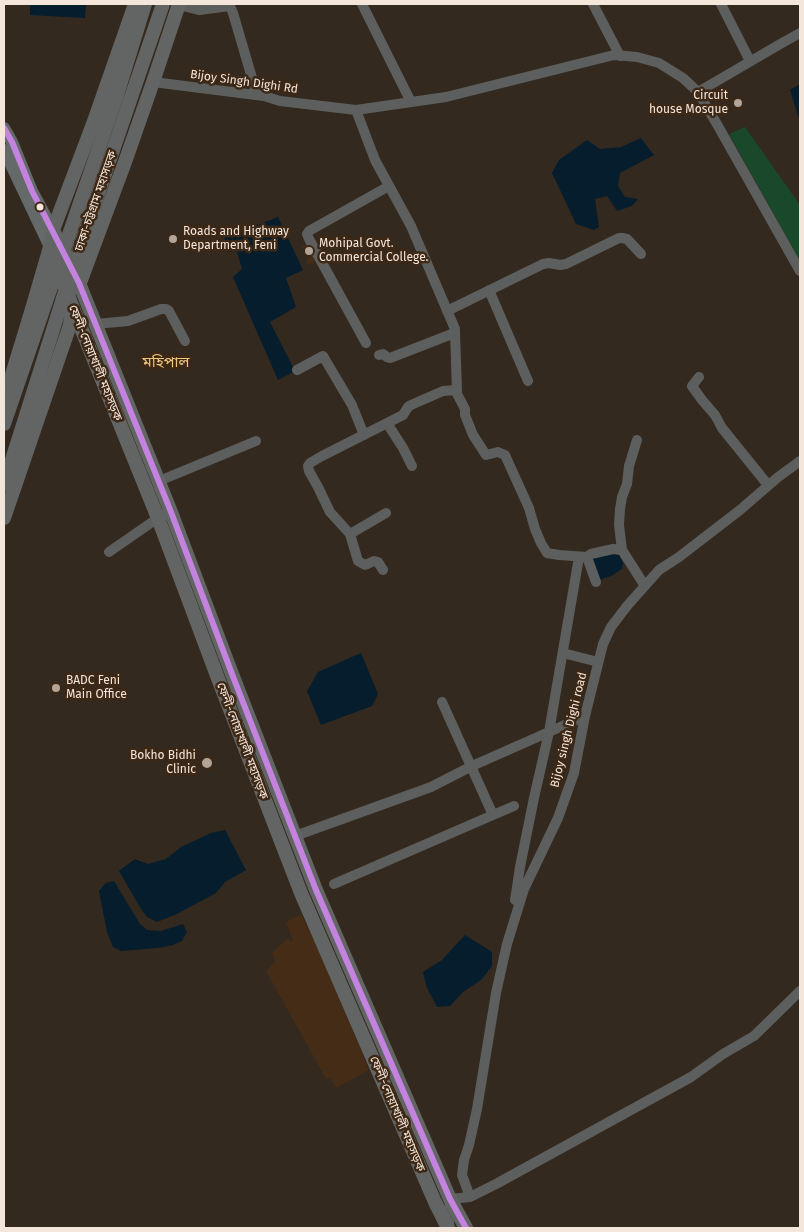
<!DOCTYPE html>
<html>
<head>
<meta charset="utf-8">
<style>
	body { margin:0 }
	#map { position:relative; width:804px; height:1232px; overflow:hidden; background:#34291e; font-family:"Fira Sans",sans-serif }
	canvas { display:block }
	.frame { position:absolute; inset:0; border:5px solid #f4e6db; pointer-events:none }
</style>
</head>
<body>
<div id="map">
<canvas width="804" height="1232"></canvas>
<div class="frame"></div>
</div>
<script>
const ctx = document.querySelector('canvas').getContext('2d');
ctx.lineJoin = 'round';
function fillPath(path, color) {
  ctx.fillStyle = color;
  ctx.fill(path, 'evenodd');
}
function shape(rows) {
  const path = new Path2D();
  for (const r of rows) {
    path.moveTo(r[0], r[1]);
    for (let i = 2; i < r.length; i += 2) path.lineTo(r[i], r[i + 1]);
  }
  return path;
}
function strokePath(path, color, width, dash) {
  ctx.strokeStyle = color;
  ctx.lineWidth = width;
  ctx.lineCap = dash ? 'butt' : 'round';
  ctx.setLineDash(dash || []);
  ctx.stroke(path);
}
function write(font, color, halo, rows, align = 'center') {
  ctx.font = font + ' "Fira Sans","Noto Sans Bengali",sans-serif';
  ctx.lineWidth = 5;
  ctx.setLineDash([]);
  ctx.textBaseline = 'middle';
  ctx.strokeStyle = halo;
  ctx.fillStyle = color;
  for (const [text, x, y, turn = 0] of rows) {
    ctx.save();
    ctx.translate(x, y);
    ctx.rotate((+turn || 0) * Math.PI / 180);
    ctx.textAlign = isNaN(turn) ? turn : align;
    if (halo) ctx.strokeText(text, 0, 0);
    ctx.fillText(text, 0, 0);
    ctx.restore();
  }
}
const built = shape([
	[310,243,319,259,308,265,306,261,309,259,302,247],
	[301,914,321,955,369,1070,336,1088,330,1078,326,1079,266,971,275,961,272,953,287,939,293,942,286,922]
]);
const green = shape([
	[745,127,800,205,800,261,729,134]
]);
const water = shape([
	[30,4,86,4,85,18,30,15],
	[800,84,800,122,790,90],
	[641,138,654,155,620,173,618,186,625,197,638,199,632,206,617,211,607,196,595,199,599,227,594,230,576,224,552,173,559,160,587,140,600,149,621,147],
	[278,217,303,270,286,278,296,307,270,322,295,371,278,380,233,277,242,269,236,249,229,252,224,238],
	[609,553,619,555,623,564,622,569,611,576,599,580,591,559],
	[361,653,378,694,372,706,321,725,307,691,318,672],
	[225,830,246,870,225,882,216,893,177,914,157,922,147,917,141,909,119,871,135,859,148,864,166,859,181,847,211,833],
	[114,881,140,924,147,930,161,931,183,924,187,932,182,941,173,945,158,948,121,951,113,947,107,932,99,891,106,883],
	[465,935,492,952,492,966,481,980,463,992,450,1006,437,1007,427,988,423,972,442,960]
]);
const minor = shape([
	[362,4,411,102],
	[593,4,620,56],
	[721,4,750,61],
	[179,5,199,10,230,6,233,13,257,95],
	[153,82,264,96,280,101,356,110,446,97,614,55,637,57,659,63,683,78,698,92,718,126,800,271],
	[698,92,782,43,800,33],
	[356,110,375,160,411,226,455,329,455,332,452,334,390,358,387,357,383,354,379,355],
	[489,290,528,381],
	[447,311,543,264,549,263,560,265,566,264,619,238,622,238,627,239,641,254],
	[96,324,128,321,161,309,166,309,169,311,185,341],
	[455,332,457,391],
	[366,343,309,239,307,234,309,231,389,186],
	[297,370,323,356,352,405,364,435],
	[699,377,692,386,702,400,715,415,722,428,768,485],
	[387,423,403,448,412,466],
	[159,481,256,441],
	[350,534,386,513],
	[622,550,619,525,620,509,622,497,627,484,629,466,637,440],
	[109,552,158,518,171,512],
	[383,570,378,562,374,561,365,565,358,561,350,534,330,512,318,487,309,471,308,466,310,463,322,456,403,415,408,407,411,405,443,391,455,390,465,409,465,415,473,435,486,455,498,452,505,455,529,508,535,529,541,543,547,553,559,555,587,557],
	[596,582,587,557,591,554,613,549,622,550,645,586],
	[563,653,598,662],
	[442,702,493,815,514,806],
	[295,836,431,787,472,766,585,716],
	[334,884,493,815],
	[515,900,520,867,534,798,549,732,579,557],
	[470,1197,462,1175,464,1160,469,1145,477,1109,496,993,507,944,524,889,558,818,574,773,585,716,603,644,611,627,627,606,659,570,679,557,740,510,777,478,800,461],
	[449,1227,450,1199,470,1197,496,1184,691,1077,723,1054,754,1036,800,991]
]);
const major = shape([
	[4,128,12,142,32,191,53,230],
	[4,150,50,247]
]);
const highway = shape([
	[53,230,79,283,171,512,232,674,316,890,450,1199,466,1228],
	[50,247,73,308,158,518,219,681,301,893,435,1202,448,1228],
	[78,288,125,162,153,82,179,4],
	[4,401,32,309,50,247,53,230,93,124,135,4],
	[4,518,70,325,72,309]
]);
const highwayBridge = shape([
	[4,424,117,95,145,4],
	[4,485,69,279,163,4]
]);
const bus1 = shape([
	[4,128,12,142,32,191,79,283,171,512,232,674,316,890,450,1199,466,1228]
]);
const markers = [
	[738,103,5,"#b1a499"],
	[40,207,4.5,"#f4e6db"],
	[173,239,5,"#b1a499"],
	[309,251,5,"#b1a499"],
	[56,688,5,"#b1a499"],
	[207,763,6,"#b1a499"]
];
const streetNames = [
	["Bijoy Singh Dighi Rd",244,82,8],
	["ঢাকা-চট্টগ্রাম মহাসড়ক",96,201,-71],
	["ফেনী-নোয়াখালী মহাসড়ক",95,363,68],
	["Bijoy singh Dighi road",569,730,-76],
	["ফেনী-নোয়াখালী মহাসড়ক",242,741,69],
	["ফেনী-নোয়াখালী মহাসড়ক",397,1114,67]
];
const poiNames = [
	["Circuit",728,96,"right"],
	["house Mosque",728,110,"right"],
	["Roads and Highway",183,232],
	["Department, Feni",183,246],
	["Mohipal Govt.",319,244],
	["Commercial College.",319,258],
	["BADC Feni",66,681],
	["Main Office",66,695],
	["Bokho Bidhi",196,756,"right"],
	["Clinic",196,770,"right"]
];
const quarterNames = [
	["মহিপাল",166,363]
];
fillPath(built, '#442c16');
fillPath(green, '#19482b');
fillPath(water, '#051d2d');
strokePath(minor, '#5d5f5e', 10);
strokePath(major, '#646a69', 12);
strokePath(highway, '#626564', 14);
strokePath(highwayBridge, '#626564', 14);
strokePath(bus1, '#c483df', 6);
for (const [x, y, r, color] of markers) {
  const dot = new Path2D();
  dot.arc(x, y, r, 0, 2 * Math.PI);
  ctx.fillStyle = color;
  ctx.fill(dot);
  strokePath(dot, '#3d2815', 2);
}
write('12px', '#f4e6db', '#3d2815', streetNames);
write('12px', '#f4e6db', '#3d2815', poiNames, 'left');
write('15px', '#edc77f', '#3d2815', quarterNames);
</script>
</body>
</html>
